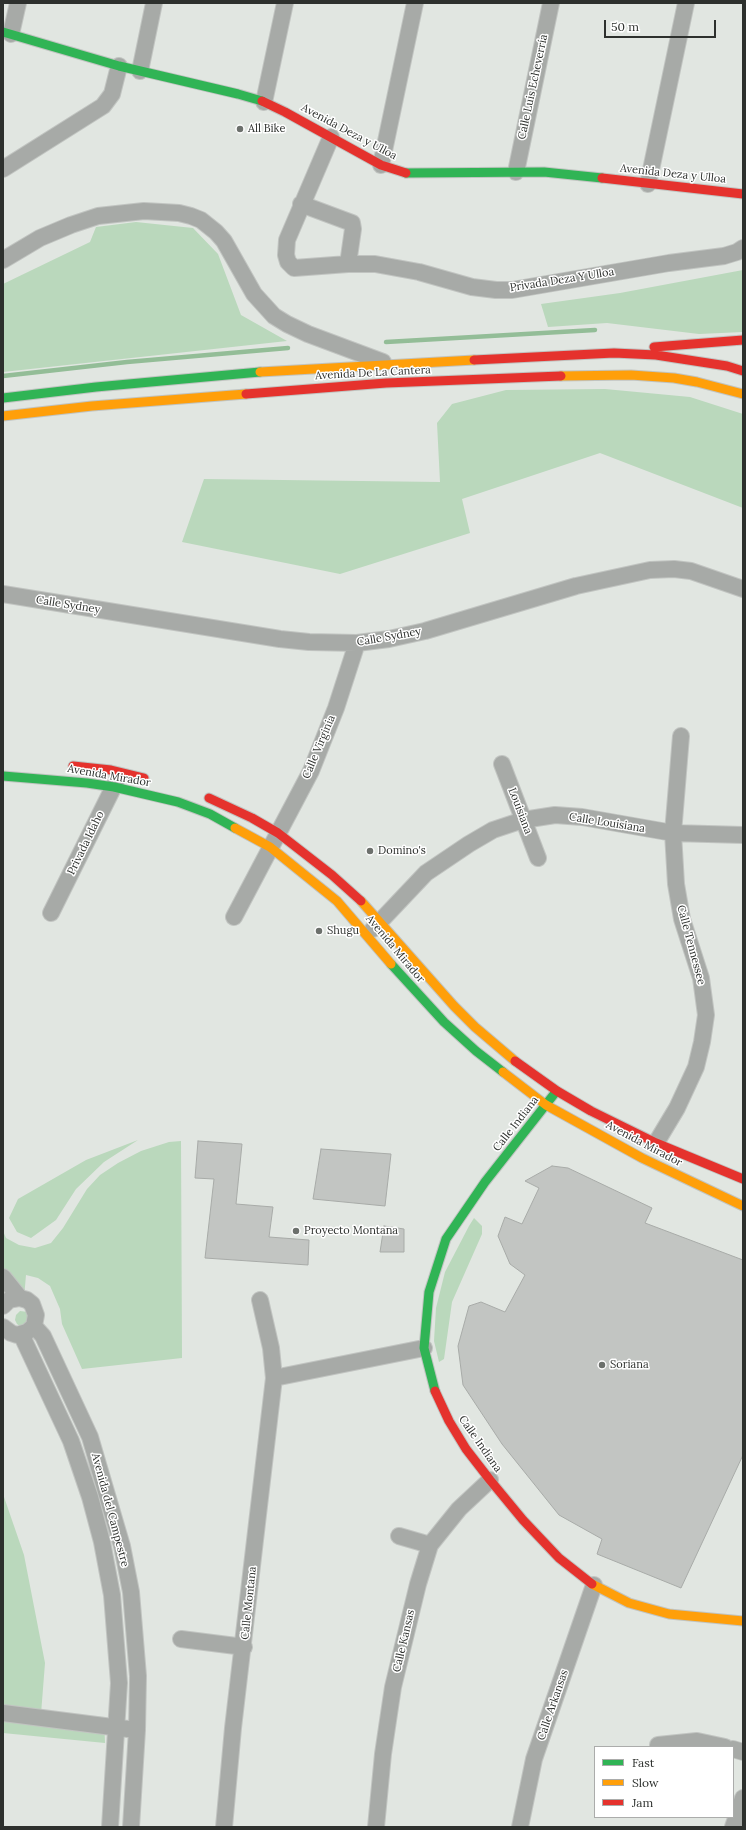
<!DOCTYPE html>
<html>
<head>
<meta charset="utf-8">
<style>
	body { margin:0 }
	#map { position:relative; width:746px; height:1830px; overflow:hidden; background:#e1e6e1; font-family:Lora,serif }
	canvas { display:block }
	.frame { position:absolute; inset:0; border:4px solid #2d302d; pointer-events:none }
	.legend { position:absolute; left:594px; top:1746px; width:140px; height:72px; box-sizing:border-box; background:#fff; border:1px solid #abacab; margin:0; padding:5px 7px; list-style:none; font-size:12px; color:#2d302d }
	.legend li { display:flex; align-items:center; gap:8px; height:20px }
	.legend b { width:20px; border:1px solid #abacab }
	.scale { position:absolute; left:604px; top:20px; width:112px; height:18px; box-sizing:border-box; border:2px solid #2d302d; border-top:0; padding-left:5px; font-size:12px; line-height:14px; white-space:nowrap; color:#2d302d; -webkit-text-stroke:3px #fff; paint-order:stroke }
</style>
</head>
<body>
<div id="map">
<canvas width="746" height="1830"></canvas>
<div class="frame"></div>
<ul class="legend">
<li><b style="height:5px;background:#30b455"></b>Fast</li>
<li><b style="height:5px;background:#ff9f0a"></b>Slow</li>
<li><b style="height:5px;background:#e5322d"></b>Jam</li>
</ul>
<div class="scale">50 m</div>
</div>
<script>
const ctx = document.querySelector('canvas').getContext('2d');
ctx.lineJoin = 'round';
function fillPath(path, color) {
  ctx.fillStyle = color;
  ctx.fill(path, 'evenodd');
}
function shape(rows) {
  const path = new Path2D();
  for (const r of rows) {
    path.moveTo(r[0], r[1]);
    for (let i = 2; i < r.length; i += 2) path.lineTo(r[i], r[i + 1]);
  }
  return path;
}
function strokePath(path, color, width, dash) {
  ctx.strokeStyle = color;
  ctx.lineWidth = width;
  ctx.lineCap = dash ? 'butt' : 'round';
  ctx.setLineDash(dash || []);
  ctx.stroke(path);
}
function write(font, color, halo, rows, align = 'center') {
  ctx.font = font + ' Lora,serif';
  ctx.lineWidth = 3;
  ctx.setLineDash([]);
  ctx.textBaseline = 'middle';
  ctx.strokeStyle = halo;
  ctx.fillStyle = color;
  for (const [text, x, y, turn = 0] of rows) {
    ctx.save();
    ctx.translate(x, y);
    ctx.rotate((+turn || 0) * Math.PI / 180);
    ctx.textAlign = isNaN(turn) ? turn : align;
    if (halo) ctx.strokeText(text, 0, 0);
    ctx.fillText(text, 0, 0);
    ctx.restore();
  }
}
const green = shape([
	[136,222,193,228,218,254,241,315,287,341,3,372,3,284,90,242,96,227],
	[743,270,743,332,699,334,607,323,548,327,541,304,620,293],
	[605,389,690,397,743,414,743,508,600,453,462,499,470,533,340,574,182,542,204,479,440,482,437,423,452,404,506,390],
	[138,1140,104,1162,76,1189,56,1220,31,1238,17,1232,9,1218,18,1199,86,1160],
	[181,1141,182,1358,82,1369,62,1324,60,1309,50,1286,38,1278,26,1275,24,1298,3,1270,3,1231,6,1238,19,1245,35,1248,51,1243,63,1228,87,1189,100,1175,118,1163,141,1151,169,1142],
	[474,1218,482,1226,482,1234,452,1302,444,1359,439,1362,434,1341,436,1308,445,1272,469,1226],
	[20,1311,28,1312,31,1320,21,1327,17,1324,15,1320,16,1315],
	[3,1494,24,1555,45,1663,41,1714,104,1717,105,1743,3,1733]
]);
const stream = shape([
	[386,342,595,330],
	[3,376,127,362,288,348]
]);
const building = shape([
	[198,1141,242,1144,236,1204,273,1207,269,1237,309,1240,308,1265,205,1258,214,1179,195,1178,198,1141],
	[321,1149,391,1154,385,1206,313,1199,321,1149],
	[552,1166,568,1168,652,1208,645,1223,743,1260,743,1455,681,1588,597,1554,602,1539,559,1515,502,1444,463,1385,458,1346,469,1306,481,1302,505,1312,525,1275,510,1264,498,1236,505,1217,522,1224,539,1188,525,1181,552,1166],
	[384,1226,404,1229,404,1252,380,1252,384,1226]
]);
const street = shape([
	[11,34,18,3],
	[140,71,154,3],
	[264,102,285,3],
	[331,137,287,240,286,255,288,262,294,268,348,264,375,264,419,272,472,287,496,290,512,290,669,263,724,256,737,252,743,248],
	[381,165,415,3],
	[3,169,103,106,112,94,119,66],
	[516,172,551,3],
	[648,184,686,3],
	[301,204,352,223,353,229,348,264],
	[3,260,40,238,71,225,98,216,144,211,179,213,191,216,201,220,216,232,224,241,254,294,274,316,287,324,308,334,383,362],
	[3,594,280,639,309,642,357,643,389,639,425,631,576,586,650,570,674,569,691,571,743,589],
	[502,764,538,858],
	[51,913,118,778],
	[234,917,311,771,336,708,357,643],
	[373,929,426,873,469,844,493,830,523,820,555,815,582,817,673,833,743,835],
	[656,1143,677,1108,696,1067,702,1042,706,1015,701,978,682,919,676,884,673,833,681,736],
	[3,1277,20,1298],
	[3,1306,9,1300,20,1298,27,1300,32,1304,36,1315,34,1326,27,1332,17,1335,11,1333,3,1327],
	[34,1326,43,1336,90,1437,122,1546,131,1592,138,1676,137,1730,131,1827],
	[21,1334,71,1441,90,1497,102,1542,112,1595,119,1683,110,1827],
	[274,1378,424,1348],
	[399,1536,430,1545],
	[181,1639,244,1647],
	[3,1713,128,1729],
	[658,1745,697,1741,725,1747],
	[733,1749,743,1752],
	[224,1827,233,1728,274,1378,271,1348,260,1300],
	[376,1827,383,1754,393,1687,418,1584,430,1545,459,1509,490,1480],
	[520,1827,534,1759,594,1585],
	[733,1827,743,1798]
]);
const fast = shape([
	[3,32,119,66,238,94,262,101],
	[406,173,544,172,602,178],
	[3,398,96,387,260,372],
	[3,776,87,783,114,787,178,802,210,814,235,828],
	[391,964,444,1022,476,1051,503,1072],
	[435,1391,424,1348,429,1292,446,1239,485,1182,555,1093]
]);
const slow = shape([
	[260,372,474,360],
	[561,376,631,375,674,378,697,382,743,394],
	[3,416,92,406,246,394],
	[235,828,270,847,337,901,391,964],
	[361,901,454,1006,475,1027,515,1061],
	[503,1072,546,1105,642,1158,743,1206],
	[592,1584,629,1603,669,1614,743,1621]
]);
const jam = shape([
	[262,101,285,112,381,165,406,173],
	[602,178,743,194],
	[654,347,743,340],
	[474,360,614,353,656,355,727,366,743,371],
	[246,394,386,383,561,376],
	[73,766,111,770,144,778],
	[209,798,252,818,278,833,332,875,361,901],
	[515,1061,557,1091,591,1111,656,1143,743,1179],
	[435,1391,449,1421,466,1449,490,1480,523,1520,559,1558,592,1584]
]);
const markers = [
	[240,129,4,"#6c706c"],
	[370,851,4,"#6c706c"],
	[319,931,4,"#6c706c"],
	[296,1231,4,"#6c706c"],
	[602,1365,4,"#6c706c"]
];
const streetNames = [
	["Calle Luis Echeverría",533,87,-78],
	["Avenida Deza y Ulloa",349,132,28],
	["Avenida Deza y Ulloa",673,174,6],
	["Privada Deza Y Ulloa",562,280,-9],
	["Avenida De La Cantera",373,373,-3],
	["Calle Sydney",68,605,9],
	["Calle Sydney",389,637,-10],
	["Calle Virginia",319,747,-67],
	["Avenida Mirador",109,776,10],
	["Louisiana",520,811,69],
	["Calle Louisiana",607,823,9],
	["Privada Idaho",86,843,-64],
	["Calle Tennessee",691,945,75],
	["Avenida Mirador",395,949,50],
	["Calle Indiana",516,1124,-52],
	["Avenida Mirador",644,1144,28],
	["Calle Indiana",480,1444,55],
	["Avenida del Campestre",110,1510,75],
	["Calle Montana",249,1603,-84],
	["Calle Kansas",404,1641,-77],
	["Calle Arkansas",553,1705,-71]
];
const poiNames = [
	["All Bike",248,129],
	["Domino's",378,851],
	["Shugu",327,931],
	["Proyecto Montana",304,1231],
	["Soriana",610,1365]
];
fillPath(green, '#bad8bc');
strokePath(stream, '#93bd97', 4.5);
fillPath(building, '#c2c5c2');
strokePath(building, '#a8aba8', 1);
strokePath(street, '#c1c4c1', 18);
strokePath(fast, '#c1c4c1', 11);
strokePath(slow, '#c1c4c1', 11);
strokePath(jam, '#c1c4c1', 11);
strokePath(street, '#a7aaa7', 16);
strokePath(fast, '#30b455', 9);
strokePath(slow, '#ff9f0a', 9);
strokePath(jam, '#e5322d', 9);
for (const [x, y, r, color] of markers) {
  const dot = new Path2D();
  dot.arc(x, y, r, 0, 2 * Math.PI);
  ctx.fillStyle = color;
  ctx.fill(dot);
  strokePath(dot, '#fff', 1.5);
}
write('11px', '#2d302d', '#fff', streetNames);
write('11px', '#2d302d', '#fff', poiNames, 'left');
</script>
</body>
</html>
